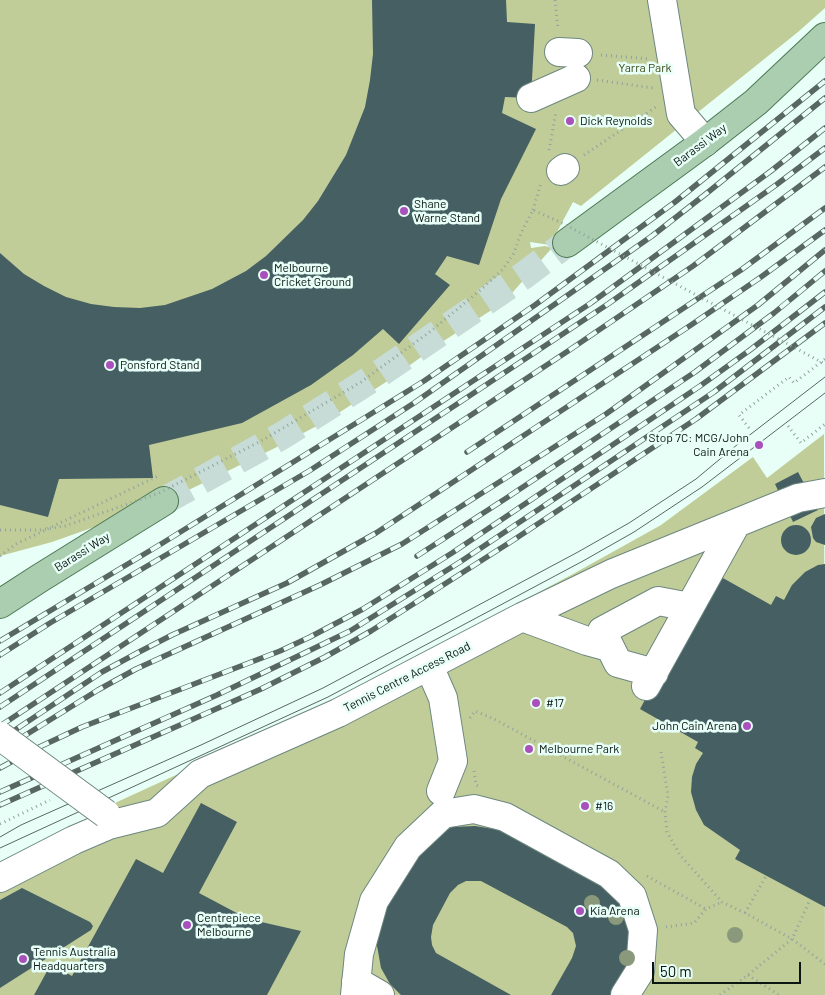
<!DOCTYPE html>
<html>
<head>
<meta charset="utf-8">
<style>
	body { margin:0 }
	#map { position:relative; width:825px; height:995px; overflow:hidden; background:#e8fff8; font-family:Barlow,sans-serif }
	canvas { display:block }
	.scale { position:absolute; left:652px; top:962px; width:149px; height:22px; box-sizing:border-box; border:2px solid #0b1512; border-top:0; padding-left:6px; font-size:15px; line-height:18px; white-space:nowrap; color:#0b1512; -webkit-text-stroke:4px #e8fff8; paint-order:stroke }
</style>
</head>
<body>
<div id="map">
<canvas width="825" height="995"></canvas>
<div class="scale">50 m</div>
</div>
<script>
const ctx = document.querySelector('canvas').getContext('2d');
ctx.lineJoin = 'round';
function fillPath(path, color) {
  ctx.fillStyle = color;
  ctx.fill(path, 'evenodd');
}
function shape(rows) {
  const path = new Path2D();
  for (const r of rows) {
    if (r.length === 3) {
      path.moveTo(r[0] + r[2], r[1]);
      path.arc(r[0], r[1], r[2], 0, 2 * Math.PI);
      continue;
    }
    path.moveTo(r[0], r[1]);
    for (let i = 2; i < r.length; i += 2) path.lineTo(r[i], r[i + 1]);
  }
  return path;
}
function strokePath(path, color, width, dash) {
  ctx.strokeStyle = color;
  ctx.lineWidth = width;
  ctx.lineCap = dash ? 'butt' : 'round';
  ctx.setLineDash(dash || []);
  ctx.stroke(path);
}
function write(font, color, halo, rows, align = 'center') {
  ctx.font = font + ' Barlow,sans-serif';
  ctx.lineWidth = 5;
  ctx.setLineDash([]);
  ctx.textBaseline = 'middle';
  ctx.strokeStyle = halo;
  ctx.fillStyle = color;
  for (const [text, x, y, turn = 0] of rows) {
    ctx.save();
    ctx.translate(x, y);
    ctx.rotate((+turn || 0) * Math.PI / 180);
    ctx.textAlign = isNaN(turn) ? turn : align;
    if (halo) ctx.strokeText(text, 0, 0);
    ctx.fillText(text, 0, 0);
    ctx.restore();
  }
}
const green = shape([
	[0,0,825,0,825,8,798,32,581,206,573,202,550,245,530,242,531,248,545,246,552,248,504,302,442,342,392,378,328,420,275,448,162,503,52,542,0,556],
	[824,434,825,995,0,995,0,869,117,802,311,713,573,574,661,525,753,457,767,478]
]);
const building = shape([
	[372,0,506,0,507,22,535,24,531,98,505,97,502,113,536,129,501,199,479,265,447,256,435,274,450,285,399,344,383,329,353,355,311,385,242,423,149,445,153,478,59,479,48,517,0,505,0,253,24,274,44,286,66,297,91,304,114,307,140,308,165,305,212,289,246,271,266,256,303,220,318,201,346,155,365,107,370,80,373,54],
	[798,472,818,510,793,522,775,484],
	[825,514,825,545,816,542,813,538,811,527,816,518],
	[796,540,15],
	[825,564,825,907,735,859,740,850,704,825,696,810,691,792,692,777,696,764,703,753,695,748,698,742,640,709,714,573,771,605,776,596,784,600,792,585,805,572,818,565],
	[201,803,237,822,199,893,248,919,301,931,267,995,34,995,51,964,72,976,136,859,163,873],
	[475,826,500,830,603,885,620,904,628,920,632,938,630,963,615,995,551,995,572,958,576,946,573,933,567,927,481,881,466,881,458,885,450,893,433,925,431,937,432,945,436,953,511,995,401,995,390,984,381,968,376,940,383,913,406,871,430,840,452,827],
	[22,888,90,922,93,926,91,930,0,988,0,900]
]);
const majorTunnel = shape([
	[164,501,283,435,379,374,523,276,567,243]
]);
const path = shape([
	[555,0,558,29],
	[601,55,650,59],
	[597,80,653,88],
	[549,150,556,112],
	[584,155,656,107],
	[533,210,541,183],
	[788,426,801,443,825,424],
	[749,428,739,415,789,377,794,383,825,359],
	[0,556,16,544,158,476],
	[470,718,475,711,494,719,665,812],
	[661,752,668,796,665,812,667,832,680,855,722,902,745,913,792,939,825,964],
	[474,771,476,785,478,786],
	[0,824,50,800],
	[647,876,706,909],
	[745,913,766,876],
	[666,927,694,923,706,909,722,902],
	[748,975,779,995],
	[720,995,748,975,792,939,810,900]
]);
const minor = shape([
	[662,0,681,114,705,142],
	[559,52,578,53],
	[531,98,576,78],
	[561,171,565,168],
	[522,617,587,641,609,647],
	[429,666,443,698,453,761,441,791],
	[654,673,618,663,602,631,658,601,690,607],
	[646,686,736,524],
	[0,878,74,840,109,825,157,813,200,774,338,713,522,617,611,574,798,498,825,493],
	[356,981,380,995],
	[355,995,359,954,374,901,408,847,443,814,474,809,505,817,609,874,632,896,643,930,640,971,625,995]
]);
const major = shape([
	[567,243,705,142,756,102,825,37],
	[0,604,40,578,164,501]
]);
const tram = shape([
	[0,837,21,825,201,745,323,688,578,552,629,523,696,479,738,444,825,377],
	[0,848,328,697,583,561,634,532,702,487,825,393]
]);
const rail = shape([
	[467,452,741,270,825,208],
	[417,556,508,497,695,372,774,313,825,271],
	[0,641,161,544,424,381,535,305,675,202,825,81],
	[0,655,50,623,309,471,414,403,652,236,707,193,825,98],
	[0,693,591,303,771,171,825,128],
	[0,707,608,304,776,185,825,148],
	[0,726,568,351,693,266,825,167],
	[0,740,102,672,139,652,172,635,287,583,376,533,691,325,761,277,825,230],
	[0,751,98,690,136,669,320,585,402,544,606,414,758,305,825,250],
	[0,768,33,750,82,727,280,651,310,637,363,609,452,553,700,386,750,350,825,292],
	[0,792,217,695,350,631,460,562,714,392,825,307],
	[0,805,261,689,325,657,371,631,512,541,696,419,825,323]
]);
const pathBridge = shape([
	[0,530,40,530,65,526,159,493,261,441,361,382,431,331,484,287,503,269,514,253,521,233,533,210,562,223,825,364]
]);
const minorBridge = shape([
	[0,736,106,814]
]);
const trees = [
	[592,903],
	[616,917],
	[735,935],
	[627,958]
];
const markers = [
	[570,121,5,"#aa50bc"],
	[404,211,5,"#aa50bc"],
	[264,275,5,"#aa50bc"],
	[110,365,5,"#aa50bc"],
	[759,445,5,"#aa50bc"],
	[536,703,5,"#aa50bc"],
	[747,726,5,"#aa50bc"],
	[529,749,5,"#aa50bc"],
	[585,806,5,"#aa50bc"],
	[580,911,5,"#aa50bc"],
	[187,925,5,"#aa50bc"],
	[23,959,5,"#aa50bc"]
];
const parkNames = [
	["Yarra Park",645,68]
];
const poiNames = [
	["Dick Reynolds",580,121],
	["Shane",414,204],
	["Warne Stand",414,218],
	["Melbourne",274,268],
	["Cricket Ground",274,282],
	["Ponsford Stand",120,365],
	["Stop 7C: MCG/John",749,438,"right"],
	["Cain Arena",749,452,"right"],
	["#17",546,703],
	["John Cain Arena",737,726,"right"],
	["Melbourne Park",539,749],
	["#16",595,806],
	["Kia Arena",590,911],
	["Centrepiece",197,918],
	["Melbourne",197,932],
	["Tennis Australia",33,952],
	["Headquarters",33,966]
];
const streetNames = [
	["Barassi Way",700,145,-37],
	["Barassi Way",82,552,-32],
	["Tennis Centre Access Road",407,677,-27]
];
fillPath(green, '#c0cd98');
fillPath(building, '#455f62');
strokePath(majorTunnel, '#c7dcd6', 28, [28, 14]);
strokePath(minor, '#6e8780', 30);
strokePath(major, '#4d7855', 30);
strokePath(path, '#91a29d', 3, [1, 4]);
strokePath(minor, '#fff', 28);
strokePath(major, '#aaceaf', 28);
strokePath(tram, '#596763', 1);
strokePath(rail, '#596763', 5.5);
strokePath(rail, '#e8fff8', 4, [11]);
strokePath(minorBridge, '#6e8780', 30, []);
strokePath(pathBridge, '#91a29d', 3, [1, 4]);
strokePath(minorBridge, '#fff', 28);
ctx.fillStyle = '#8a997b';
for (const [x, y] of trees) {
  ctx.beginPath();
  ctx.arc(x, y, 8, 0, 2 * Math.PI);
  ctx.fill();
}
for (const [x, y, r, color] of markers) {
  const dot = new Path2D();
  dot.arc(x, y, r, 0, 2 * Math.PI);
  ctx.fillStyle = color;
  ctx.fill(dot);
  strokePath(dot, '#e8fff8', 2);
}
write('12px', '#3d4615', '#e8fff8', parkNames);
write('12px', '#0b1512', '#e8fff8', poiNames, 'left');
write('12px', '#0b1512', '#e8fff8', streetNames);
</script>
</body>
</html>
